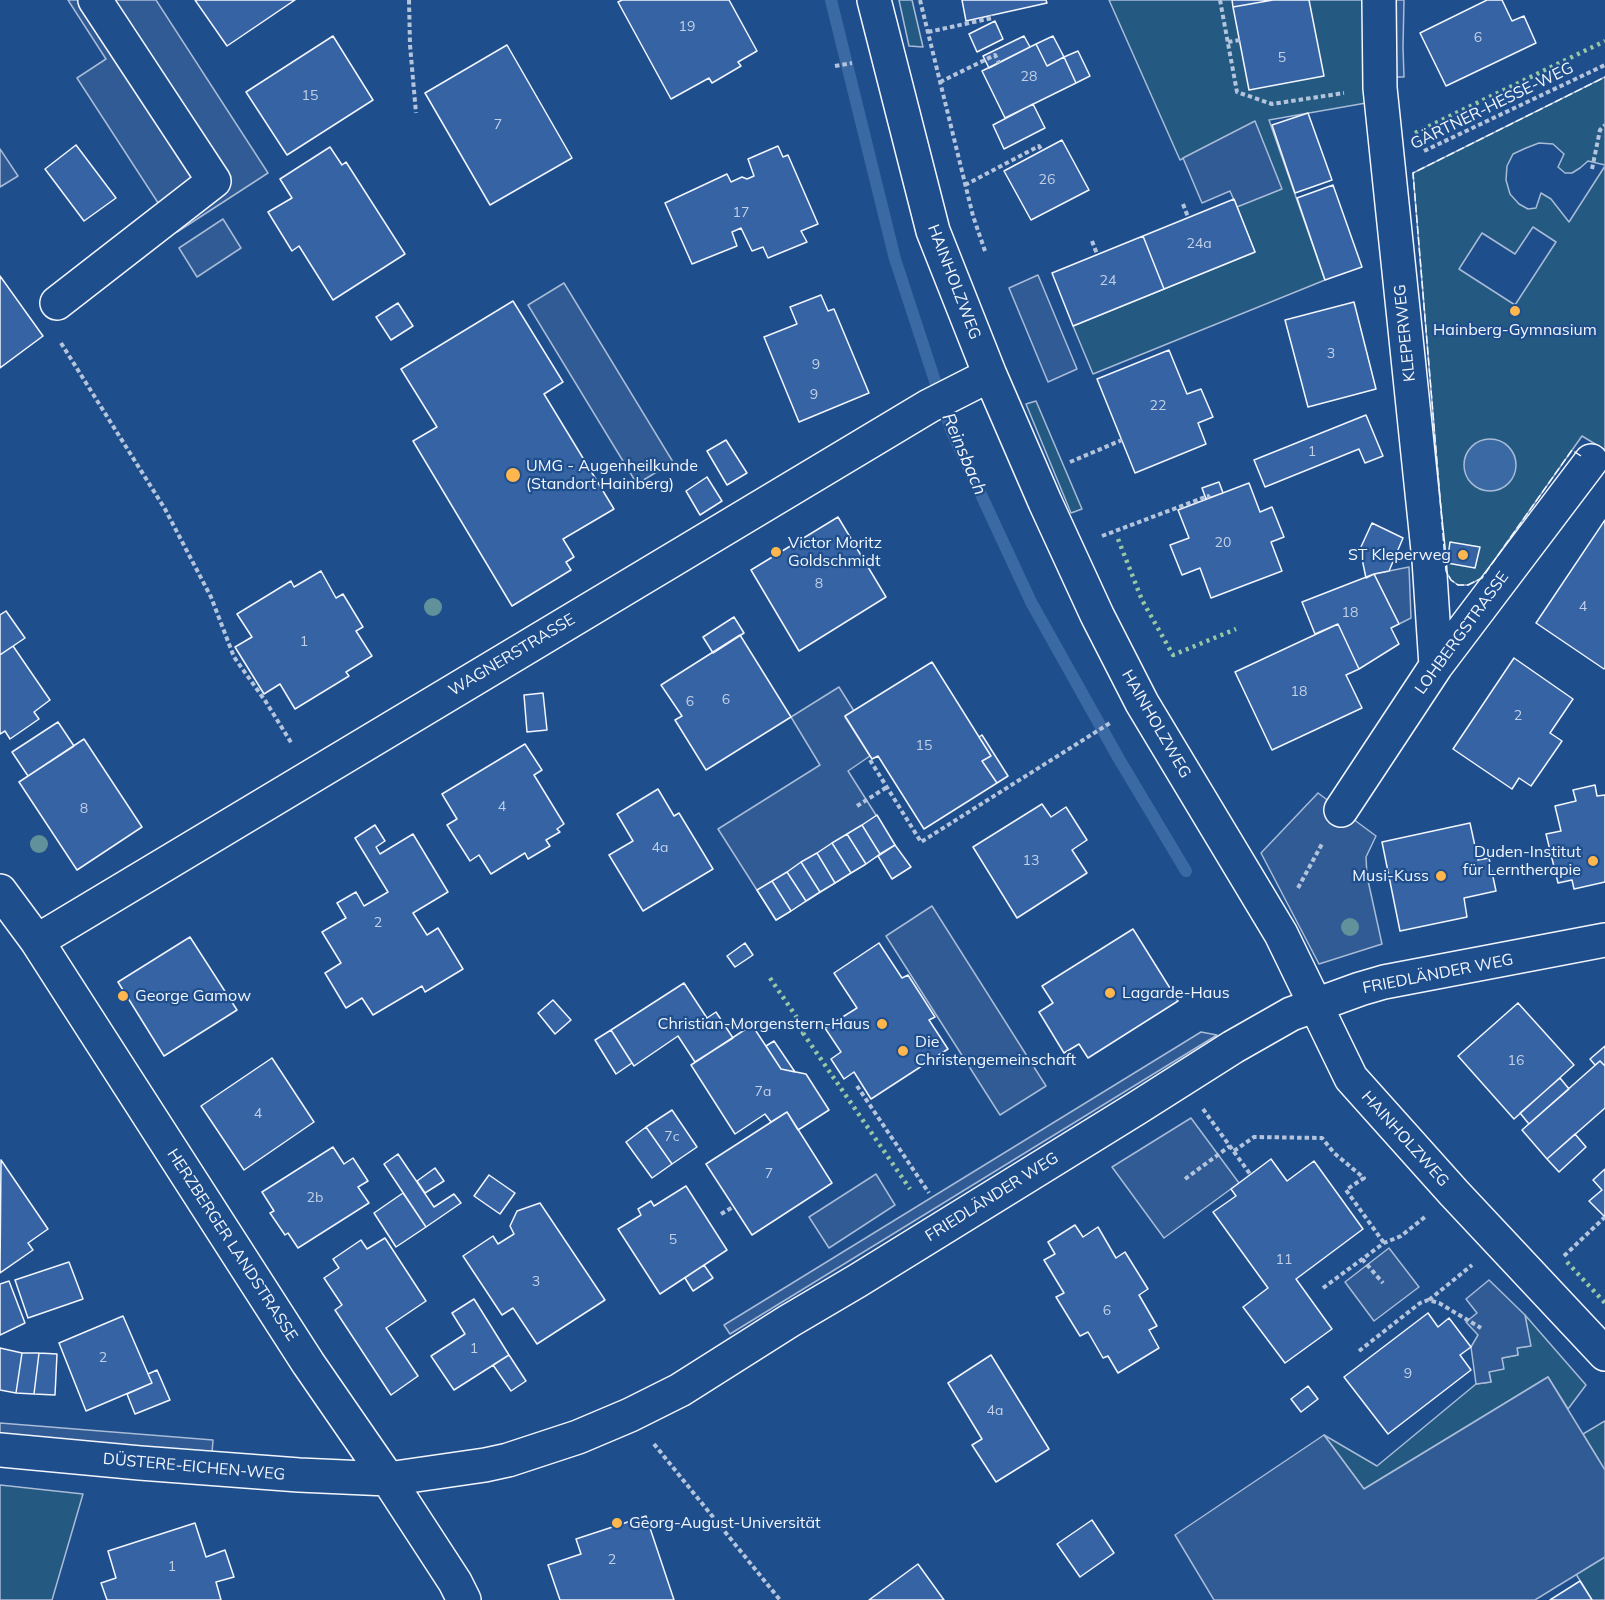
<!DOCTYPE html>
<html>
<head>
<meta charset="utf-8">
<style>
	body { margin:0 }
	canvas { display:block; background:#1f4e8c }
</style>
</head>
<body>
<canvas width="1605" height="1600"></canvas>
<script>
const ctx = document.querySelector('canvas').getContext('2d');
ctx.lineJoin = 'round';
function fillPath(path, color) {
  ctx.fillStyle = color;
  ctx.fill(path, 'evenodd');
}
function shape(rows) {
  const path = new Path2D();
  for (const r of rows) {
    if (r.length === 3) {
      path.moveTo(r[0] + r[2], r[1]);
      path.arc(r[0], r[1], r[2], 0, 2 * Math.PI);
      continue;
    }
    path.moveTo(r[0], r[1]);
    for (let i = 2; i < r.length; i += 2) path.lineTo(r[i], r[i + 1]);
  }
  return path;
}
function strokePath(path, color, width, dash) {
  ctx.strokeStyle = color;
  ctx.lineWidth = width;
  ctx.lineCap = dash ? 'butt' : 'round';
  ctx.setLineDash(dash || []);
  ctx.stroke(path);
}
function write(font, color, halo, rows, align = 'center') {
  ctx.font = font + ' Mulish,sans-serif';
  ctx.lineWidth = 4.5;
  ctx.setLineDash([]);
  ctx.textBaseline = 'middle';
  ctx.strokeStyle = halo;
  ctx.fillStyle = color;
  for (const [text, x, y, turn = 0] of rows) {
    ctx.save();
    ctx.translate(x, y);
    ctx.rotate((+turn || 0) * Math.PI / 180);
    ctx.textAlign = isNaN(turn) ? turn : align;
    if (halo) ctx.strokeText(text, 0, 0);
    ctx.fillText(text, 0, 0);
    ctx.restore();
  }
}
const green = shape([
	[899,0,912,0,923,47,909,46,899,0],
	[1109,0,1365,0,1366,103,1269,120,1325,280,1093,374,1073,326,1255,252,1237,207,1255,122,1180,160,1109,0],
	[1605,77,1605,165,1588,161,1580,168,1572,173,1565,173,1558,167,1564,154,1553,144,1539,143,1526,148,1513,154,1507,166,1506,180,1510,194,1519,204,1528,209,1536,208,1541,193,1551,199,1569,222,1605,166,1605,450,1582,436,1482,578,1468,585,1458,585,1451,580,1446,571,1413,173,1605,77],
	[1533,227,1556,242,1515,305,1459,269,1482,233,1515,254,1533,227],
	[1036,401,1082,509,1071,513,1026,404,1036,401],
	[1525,1315,1586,1385,1568,1409,1548,1377,1364,1489,1324,1435,1377,1466,1476,1384,1491,1382,1489,1372,1502,1358,1518,1355,1517,1348,1530,1346,1525,1315],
	[1605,1421,1605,1475,1601,1464,1583,1434,1605,1421],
	[0,1485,83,1494,52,1600,0,1600,0,1485],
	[1605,1557,1605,1600,1592,1600,1576,1574,1605,1557]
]);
const parking = shape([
	[68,0,156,0,268,173,177,232,77,78,106,59,68,0],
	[1391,0,1404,0,1403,47,1404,77,1392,77,1391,0],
	[1255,121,1282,189,1237,207,1230,191,1202,203,1183,158,1255,121],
	[0,149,18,176,0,187,0,149],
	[223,219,241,248,197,277,179,248,223,219],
	[1038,275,1077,369,1048,382,1009,288,1038,275],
	[564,283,673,462,637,484,528,305,564,283],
	[1409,567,1411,618,1399,624,1374,574,1409,567],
	[839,687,854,711,845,717,870,756,848,771,895,845,776,920,718,829,820,765,791,717,839,687],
	[1318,793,1376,836,1366,857,1367,876,1382,944,1319,964,1261,853,1318,793],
	[932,906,1046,1086,1000,1115,886,936,932,906],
	[1201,1032,1217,1035,730,1334,724,1325,1201,1032],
	[1191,1118,1239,1183,1164,1238,1112,1167,1191,1118],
	[876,1174,895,1205,829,1248,809,1217,876,1174],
	[1389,1248,1419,1287,1374,1321,1345,1282,1389,1248],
	[1489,1280,1525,1315,1531,1346,1517,1348,1518,1355,1502,1358,1504,1369,1489,1372,1491,1382,1476,1384,1471,1347,1478,1335,1466,1322,1477,1313,1466,1299,1489,1280],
	[1548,1377,1605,1470,1605,1557,1535,1600,1214,1600,1175,1535,1324,1435,1364,1489,1548,1377],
	[0,1423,213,1440,212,1453,0,1436,0,1423]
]);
const water = shape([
	[1490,465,26]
]);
const stream = shape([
	[831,0,895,259,951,430,1031,602,1119,759,1186,871]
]);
const building = shape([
	[195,0,295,0,227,46,195,0],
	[622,0,729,0,757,51,738,62,741,66,712,83,709,78,671,99,618,2,622,0],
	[962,0,1046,0,1047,3,966,21,962,0],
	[1232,0,1273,0,1233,7,1232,0],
	[1273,0,1309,0,1324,76,1249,90,1233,7,1273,0],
	[1487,0,1502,0,1512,21,1524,16,1536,43,1446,86,1420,33,1487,0],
	[995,21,1003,39,977,52,969,34,995,21],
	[333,36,373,100,287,155,246,92,333,36],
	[1024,36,1030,47,989,68,983,56,1024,36],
	[1053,36,1064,57,1047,66,1036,44,1053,36],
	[1036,44,1047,66,1064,57,1076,83,1005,118,982,71,1036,44],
	[507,45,572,158,490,205,425,93,507,45],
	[1078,51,1090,76,1076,83,1064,57,1078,51],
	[1033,104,1045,128,1004,149,993,125,1033,104],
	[1308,113,1332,180,1295,193,1272,125,1308,113],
	[1062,140,1089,190,1031,220,1004,171,1062,140],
	[76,145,116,198,84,221,45,169,76,145],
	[778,146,783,157,788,155,818,224,801,231,807,242,768,258,763,247,752,251,741,228,732,232,737,246,692,264,665,203,727,174,731,182,742,177,747,179,754,176,748,159,778,146],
	[330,147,342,165,346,162,405,254,333,300,299,246,292,251,268,212,292,198,280,179,330,147],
	[1333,185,1362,267,1325,280,1297,198,1333,185],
	[1234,199,1255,252,1164,289,1143,236,1234,199],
	[1143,236,1164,289,1073,326,1052,273,1143,236],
	[0,276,43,336,0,368,0,276],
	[821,295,828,311,834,309,869,393,799,422,764,337,797,324,790,307,821,295],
	[513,301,563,382,544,394,614,509,563,539,574,557,566,562,571,570,512,606,413,441,437,427,401,369,513,301],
	[1354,302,1376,389,1308,407,1285,320,1354,302],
	[398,303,413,326,391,340,376,317,398,303],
	[1169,350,1187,394,1201,389,1213,417,1198,423,1206,444,1135,473,1097,379,1169,350],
	[1366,415,1383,456,1365,463,1359,449,1265,487,1254,460,1366,415],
	[726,440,747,473,727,485,707,451,726,440],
	[707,477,722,501,700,515,686,491,707,477],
	[1219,482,1223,493,1206,499,1202,488,1219,482],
	[1249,483,1260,512,1272,507,1284,537,1271,542,1282,571,1211,598,1200,568,1182,575,1170,545,1189,538,1178,510,1249,483],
	[838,517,886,597,799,651,751,570,838,517],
	[1605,520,1605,668,1604,669,1536,623,1605,520],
	[1372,523,1403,538,1389,571,1374,574,1366,578,1360,549,1372,523],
	[1450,542,1480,547,1475,568,1447,563,1450,542],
	[321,571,336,598,343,594,363,627,356,631,372,656,346,672,349,676,295,709,280,684,264,694,235,647,252,637,237,614,291,581,294,587,321,571],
	[1374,574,1399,624,1391,628,1399,644,1359,669,1338,624,1315,634,1302,602,1374,574],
	[6,611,25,638,0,655,0,615,6,611],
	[734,617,744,633,713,653,703,637,734,617],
	[1338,624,1359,669,1346,675,1362,708,1272,750,1235,672,1338,624],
	[740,635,791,717,706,770,675,720,682,716,661,685,740,635],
	[13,646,50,700,34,712,39,719,10,739,5,731,0,734,0,655,13,646],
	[1514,658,1573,699,1550,733,1562,741,1531,786,1519,778,1512,789,1453,749,1514,658],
	[932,662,991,756,982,761,997,783,924,829,878,756,872,759,845,716,932,662],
	[543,693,547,730,527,732,524,695,543,693],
	[58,722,74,746,28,776,12,752,58,722],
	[982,735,1008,776,997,783,982,761,991,756,979,737,982,735],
	[84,739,142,827,77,870,19,782,84,739],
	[525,744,542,770,534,775,564,824,557,829,560,832,546,840,550,846,528,859,525,853,491,874,479,855,470,861,447,825,457,819,442,794,525,744],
	[1595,785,1597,796,1605,795,1605,882,1574,889,1572,880,1558,883,1546,834,1561,831,1555,806,1576,801,1573,790,1595,785],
	[658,789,674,816,679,813,713,869,643,911,609,855,633,841,617,814,658,789],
	[1042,804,1051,817,1066,807,1087,840,1072,850,1087,873,1017,918,973,847,1042,804],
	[877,815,895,845,880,854,862,825,877,815],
	[1470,823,1478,860,1489,858,1496,891,1464,898,1467,917,1400,931,1382,842,1470,823],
	[375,825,385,841,376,847,380,854,413,834,448,892,413,913,427,935,438,928,463,969,425,992,422,986,373,1015,362,998,346,1008,325,973,341,963,322,932,346,918,337,903,356,892,364,906,388,892,355,838,375,825],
	[862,825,880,854,866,864,847,834,862,825],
	[847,834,866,864,851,873,832,843,847,834],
	[832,843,851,873,835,883,817,853,832,843],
	[895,845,911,867,892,879,878,856,895,845],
	[817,853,835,883,820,892,801,862,817,853],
	[801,862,820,892,806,901,787,872,801,862],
	[787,872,806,901,791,911,772,881,787,872],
	[772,881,791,911,776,920,757,890,772,881],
	[1133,929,1178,1001,1088,1058,1079,1044,1064,1053,1039,1012,1053,1003,1042,986,1133,929],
	[190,937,237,1010,164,1056,118,982,190,937],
	[745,943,753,955,735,967,727,956,745,943],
	[879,943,902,978,908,975,935,1017,929,1020,948,1049,871,1099,854,1072,844,1079,831,1059,841,1052,825,1028,857,1008,834,973,879,943],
	[684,983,707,1018,716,1012,733,1038,695,1062,678,1036,634,1066,611,1030,684,983],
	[553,1000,571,1020,555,1034,538,1013,553,1000],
	[1518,1003,1574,1065,1514,1119,1458,1056,1518,1003],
	[752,1025,781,1069,806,1074,829,1110,798,1130,787,1112,771,1122,765,1114,735,1134,691,1065,752,1025],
	[611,1030,632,1063,616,1074,595,1040,611,1030],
	[774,1041,795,1072,781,1069,766,1046,774,1041],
	[1605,1046,1605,1066,1600,1061,1595,1065,1590,1059,1605,1046],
	[272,1058,314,1122,244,1170,201,1106,272,1058],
	[1600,1061,1605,1066,1605,1108,1547,1159,1522,1130,1600,1061],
	[1560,1078,1569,1089,1529,1124,1520,1113,1560,1078],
	[672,1110,697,1147,672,1164,646,1127,672,1110],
	[787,1112,832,1183,752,1235,706,1164,787,1112],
	[646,1127,672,1164,652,1178,626,1142,646,1127],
	[1575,1134,1586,1147,1559,1172,1547,1159,1575,1134],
	[333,1147,344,1164,353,1158,368,1181,358,1187,369,1203,298,1248,288,1233,285,1235,270,1213,274,1211,262,1192,333,1147],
	[398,1154,434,1207,454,1194,461,1203,426,1227,384,1164,398,1154],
	[1271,1159,1287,1181,1314,1161,1363,1229,1296,1279,1332,1329,1285,1363,1243,1307,1268,1288,1213,1212,1236,1196,1231,1189,1271,1159],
	[1,1160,48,1229,28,1243,33,1250,0,1273,1,1160],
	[435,1168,444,1181,425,1193,417,1181,435,1168],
	[1605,1169,1605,1217,1589,1201,1602,1190,1593,1180,1605,1169],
	[489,1175,515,1193,500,1214,474,1196,489,1175],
	[686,1186,727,1250,660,1294,618,1229,641,1215,638,1209,651,1201,654,1206,686,1186],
	[403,1193,426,1227,396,1247,374,1213,403,1193],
	[540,1203,605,1300,537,1344,513,1308,502,1315,463,1256,493,1236,498,1244,514,1234,510,1226,517,1211,540,1203],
	[1075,1225,1083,1237,1098,1227,1116,1258,1125,1252,1148,1289,1139,1295,1157,1326,1149,1330,1159,1348,1118,1373,1108,1356,1103,1358,1088,1332,1080,1336,1056,1297,1064,1293,1044,1260,1055,1254,1048,1242,1075,1225],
	[385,1238,426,1301,386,1328,418,1376,391,1395,335,1310,342,1305,324,1278,339,1268,333,1259,361,1240,367,1249,385,1238],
	[69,1262,83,1299,28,1318,15,1280,69,1262],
	[704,1265,713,1278,693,1291,685,1278,704,1265],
	[9,1281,25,1323,0,1335,0,1284,9,1281],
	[474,1299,509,1355,454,1390,431,1356,465,1334,452,1313,474,1299],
	[1428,1313,1438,1327,1449,1318,1471,1347,1460,1355,1471,1370,1388,1434,1344,1377,1428,1313],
	[123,1316,152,1383,86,1411,59,1343,123,1316],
	[0,1348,22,1353,16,1393,0,1390,0,1348],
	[22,1353,39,1353,34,1394,16,1393,22,1353],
	[39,1353,57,1354,55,1395,34,1394,39,1353],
	[509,1355,526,1381,511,1391,493,1365,509,1355],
	[991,1355,1049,1449,996,1482,972,1445,982,1439,948,1383,991,1355],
	[157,1370,170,1400,135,1414,127,1394,152,1383,148,1374,157,1370],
	[1308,1386,1318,1399,1301,1412,1291,1399,1308,1386],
	[646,1516,674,1600,560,1600,548,1565,581,1554,576,1539,646,1516],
	[1092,1520,1114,1553,1080,1577,1057,1544,1092,1520],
	[195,1523,206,1557,225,1550,234,1577,216,1582,221,1600,107,1600,101,1583,116,1578,108,1551,195,1523],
	[918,1564,944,1600,869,1600,918,1564],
	[1580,1581,1592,1600,1550,1600,1580,1581]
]);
const path = shape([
	[409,0,410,45,416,113],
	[920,0,973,216,985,251],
	[1220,0,1237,92,1272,104,1344,93],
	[928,32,992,18,992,15],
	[1228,42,1240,40],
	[835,66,852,63],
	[940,82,995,55,999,63],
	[1424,151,1605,65],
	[1592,169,1600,130,1605,125],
	[965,185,1039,146,1042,151],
	[1183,204,1188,217],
	[1092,241,1097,254],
	[61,343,165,509,211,597,234,657,266,702,292,744],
	[1070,462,1122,440],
	[1102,536,1208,496,1209,498],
	[870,760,921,842,1110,723],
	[857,806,887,787],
	[1298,888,1323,842],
	[857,1086,929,1193],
	[1203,1109,1250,1174],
	[1234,1151,1254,1137,1322,1138,1334,1153,1364,1178,1346,1190,1384,1243],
	[1185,1179,1230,1146],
	[721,1214,733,1207],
	[1564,1256,1605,1217],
	[1362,1259,1383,1283],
	[1323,1288,1384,1243,1401,1236,1425,1217],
	[1429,1300,1472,1265],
	[1359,1351,1420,1303,1428,1300,1439,1303,1481,1328],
	[654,1444,780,1600]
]);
const minor = shape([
	[874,0,933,231,990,375,1045,502,1097,615,1142,703,1281,934,1351,1078,1454,1193,1605,1354],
	[1379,0,1380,88,1429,560,1436,666],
	[57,303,214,181,95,0],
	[1341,810,1436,666,1591,461],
	[0,891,37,941,308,1363,388,1479,455,1582,464,1600],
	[37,941,929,406,990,375],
	[0,1450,140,1463,299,1475,388,1479,485,1465,508,1460,578,1437,630,1415,680,1390,789,1321,857,1281,1137,1108,1233,1047,1291,1014,1360,989,1384,982,1605,940]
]);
const hedge = shape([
	[1415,133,1605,41],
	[1118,539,1142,600,1173,655,1236,629],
	[770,978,806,1031,803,1033,910,1189],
	[1567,1262,1605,1303]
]);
const fence = shape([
	[1581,456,1572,450,1482,578,1468,585,1458,585,1451,580,1446,571,1413,173,1605,77]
]);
const trees = [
	[433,607],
	[39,844],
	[1350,927]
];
const markers = [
	[1515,311,6,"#ffb74d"],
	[513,475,8,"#ffb74d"],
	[776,552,6,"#ffb74d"],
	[1463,555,6,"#ffb74d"],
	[1593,861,6,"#ffb74d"],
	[1441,876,6,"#ffb74d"],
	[1110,993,6,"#ffb74d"],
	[123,996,6,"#ffb74d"],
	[882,1024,6,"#ffb74d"],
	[903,1051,6,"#ffb74d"],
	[617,1523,6,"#ffb74d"]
];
const numberNames = [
	["19",687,27],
	["6",1478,38],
	["5",1282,58],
	["28",1029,77],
	["15",310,96],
	["7",498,125],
	["26",1047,180],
	["17",741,213],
	["24a",1199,244],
	["24",1108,281],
	["3",1331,354],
	["9",816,365],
	["9",814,395],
	["22",1158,406],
	["1",1312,452],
	["20",1223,543],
	["8",819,584],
	["4",1583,607],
	["18",1350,613],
	["1",304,642],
	["18",1299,692],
	["6",726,700],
	["6",690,702],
	["2",1518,716],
	["15",924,746],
	["4",502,807],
	["8",84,809],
	["4a",660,848],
	["13",1031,861],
	["2",378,923],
	["16",1516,1061],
	["7a",763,1092],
	["4",258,1114],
	["7c",672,1137],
	["7",769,1174],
	["2b",315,1198],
	["5",673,1240],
	["11",1284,1260],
	["3",536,1282],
	["6",1107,1311],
	["1",474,1349],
	["2",103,1358],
	["9",1408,1374],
	["4a",995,1411],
	["2",612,1560],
	["1",172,1567]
];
const streetNames = [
	["GÄRTNER-HESSE-WEG",1492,106,-26],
	["HAINHOLZWEG",954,282,69],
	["KLEPERWEG",1405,333,-96],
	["LOHBERGSTRASSE",1462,633,-54],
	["WAGNERSTRASSE",512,655,-31],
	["HAINHOLZWEG",1156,724,60],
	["FRIEDLÄNDER WEG",1438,974,-11],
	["HAINHOLZWEG",1405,1139,48],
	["FRIEDLÄNDER WEG",992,1197,-32],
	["HERZBERGER LANDSTRASSE",232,1245,57],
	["DÜSTERE-EICHEN-WEG",194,1467,5]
];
const poiNames = [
	["Hainberg-Gymnasium",1515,330,"center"],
	["UMG - Augenheilkunde",526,466],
	["(Standort Hainberg)",526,484],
	["Victor Moritz",788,543],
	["Goldschmidt",788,561],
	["ST Kleperweg",1451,555,"right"],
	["Duden-Institut",1581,852,"right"],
	["für Lerntherapie",1581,870,"right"],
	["Musi-Kuss",1429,876,"right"],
	["Lagarde-Haus",1122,993],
	["George Gamow",135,996],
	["Christian-Morgenstern-Haus",870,1024,"right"],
	["Die",915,1042],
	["Christengemeinschaft",915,1060],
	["Georg-August-Universität",629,1523]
];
const waterNames = [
	["Reinsbach",964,454,67]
];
fillPath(green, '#245a82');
strokePath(green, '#a8bbd7', 1.5);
fillPath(parking, '#305b95');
strokePath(parking, '#a8bbd7', 1.5);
fillPath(water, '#3b69a3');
strokePath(water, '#a8bbd7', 1.5);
strokePath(stream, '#3b69a3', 12);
fillPath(building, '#3563a3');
strokePath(building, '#f2f6ff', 1.5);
strokePath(minor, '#f2f6ff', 36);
strokePath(path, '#b3c4dc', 4, [4.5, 3]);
strokePath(minor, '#1f4e8c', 33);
strokePath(hedge, '#97c8a6', 4.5, [3, 4.5]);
strokePath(fence, '#f2f6ff', 1.5, [8, 3]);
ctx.fillStyle = '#61919a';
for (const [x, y] of trees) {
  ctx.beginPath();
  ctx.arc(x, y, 9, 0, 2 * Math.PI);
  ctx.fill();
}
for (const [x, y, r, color] of markers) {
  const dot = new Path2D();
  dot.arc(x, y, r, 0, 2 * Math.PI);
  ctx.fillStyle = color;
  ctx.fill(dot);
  strokePath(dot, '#1f4e8c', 2);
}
write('14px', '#c3d1e8', null, numberNames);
write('16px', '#f2f6ff', '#1f4e8c', streetNames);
write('16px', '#f2f6ff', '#1f4e8c', poiNames, 'left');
write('italic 18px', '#f2f6ff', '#1f4e8c', waterNames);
</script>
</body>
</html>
